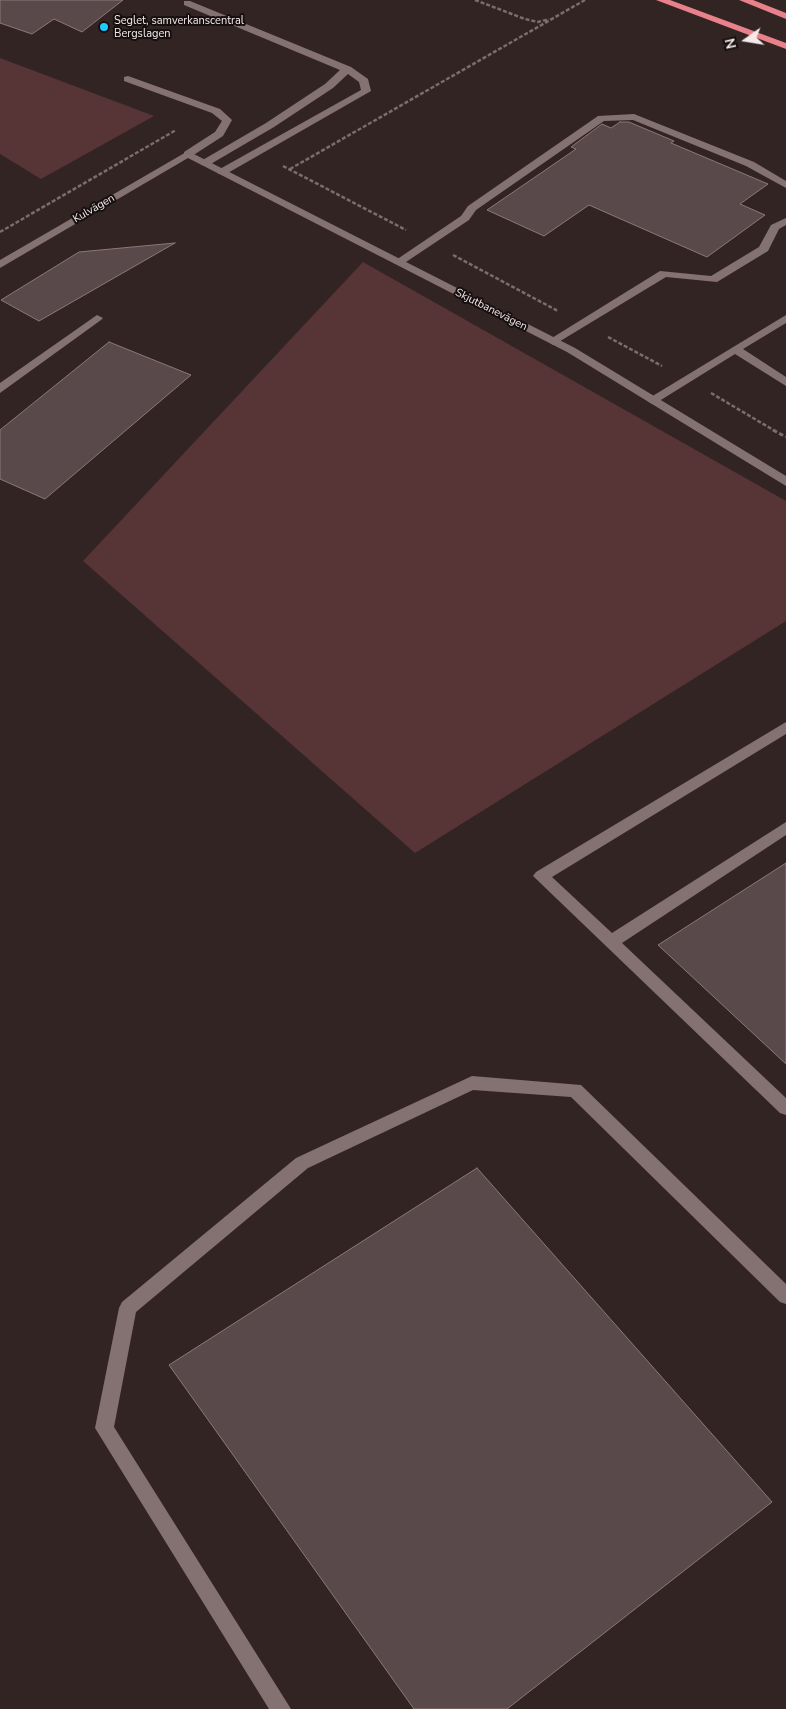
<!DOCTYPE html>
<html>
<head>
<meta charset="utf-8">
<style>
	body { margin:0 }
	#map { position:relative; width:786px; height:1709px; overflow:hidden; background:#332424; font-family:"Nunito Sans",sans-serif }
	canvas { display:block }
	.north { position:absolute; left:721px; top:15px; width:50px; height:50px; -webkit-text-stroke:4px #160f0f; paint-order:stroke; rotate:257deg; font-size:14px; font-weight:700; line-height:20px; text-align:center; color:#f5eaea }
	.north::after { content:''; display:block; margin:auto; width:18px; height:22px; background:#f5eaea; clip-path:polygon(50% 0,100% 100%,50% 72%,0 100%) }
</style>
</head>
<body>
<div id="map">
<canvas width="786" height="1709"></canvas>
<div class="north">N</div>
</div>
<script>
const ctx = document.querySelector('canvas').getContext('2d');
ctx.lineJoin = 'round';
function fillPath(path, color) {
  ctx.fillStyle = color;
  ctx.fill(path, 'evenodd');
}
function shape(rows) {
  const path = new Path2D();
  for (const r of rows) {
    path.moveTo(r[0], r[1]);
    for (let i = 2; i < r.length; i += 2) path.lineTo(r[i], r[i + 1]);
  }
  return path;
}
function strokePath(path, color, width, dash) {
  ctx.strokeStyle = color;
  ctx.lineWidth = width;
  ctx.lineCap = dash ? 'butt' : 'round';
  ctx.setLineDash(dash || []);
  ctx.stroke(path);
}
function write(font, color, halo, rows, align = 'center') {
  ctx.font = font + ' "Nunito Sans",sans-serif';
  ctx.lineWidth = 4;
  ctx.setLineDash([]);
  ctx.textBaseline = 'middle';
  ctx.strokeStyle = halo;
  ctx.fillStyle = color;
  for (const [text, x, y, turn = 0] of rows) {
    ctx.save();
    ctx.translate(x, y);
    ctx.rotate((+turn || 0) * Math.PI / 180);
    ctx.textAlign = isNaN(turn) ? turn : align;
    if (halo) ctx.strokeText(text, 0, 0);
    ctx.fillText(text, 0, 0);
    ctx.restore();
  }
}
const green = shape([
	[0,58,154,116,41,179,0,154],
	[363,262,786,501,786,621,415,853,83,561]
]);
const building = shape([
	[0,0,123,0,82,32,54,19,32,34,0,23,0,0],
	[620,122,629,122,674,141,671,143,768,184,740,204,765,215,707,257,589,205,544,236,487,210,576,149,571,147,602,124,611,128,620,122],
	[175,243,39,321,1,300,79,252,175,243],
	[109,342,191,375,45,499,0,479,0,430,109,342],
	[786,863,786,1064,658,945,786,863],
	[477,1168,772,1502,507,1709,414,1709,169,1365,477,1168]
]);
const pathFar1 = shape([
	[475,0,525,19,538,22,549,19],
	[283,166,406,230],
	[290,169,585,0],
	[0,232,176,130],
	[453,255,558,311],
	[608,337,662,366],
	[711,393,775,431]
]);
const path = shape([
	[773,430,786,437]
]);
const lane = shape([
	[184,1,190,1,351,67,368,79,371,91,226,174,218,174,218,170,361,90,359,82,348,74,333,88,274,127,209,165,201,165,201,161,266,123,325,84,340,70,184,5,184,1],
	[128,76,220,109,232,120,223,136,192,156,184,156,184,152,215,132,222,121,212,113,124,81,124,77,128,76],
	[634,114,754,162,786,181,786,188,746,166,633,120,604,121,476,210,469,220,403,264,395,264,393,262,461,216,468,206,598,116,634,114],
	[786,218,786,225,779,229,768,251,717,282,666,277,557,343,553,345,547,341,660,271,711,276,759,247,771,225,786,218],
	[97,315,103,318,101,320,0,393,0,383,97,315],
	[786,315,786,323,743,349,786,377,786,386,735,354,656,403,652,404,646,400,786,315],
	[786,722,786,734,552,877,612,933,786,822,786,835,622,943,786,1098,786,1115,780,1113,533,876,536,872,786,722],
	[472,1076,581,1085,786,1284,786,1304,780,1302,571,1097,473,1090,308,1168,136,1312,114,1427,291,1709,269,1709,95,1428,119,1308,122,1302,296,1158,472,1076]
]);
const street = shape([
	[188,151,575,348,786,476,786,486,567,352,188,158,0,268,0,260,188,151]
]);
const highway = shape([
	[656,0,670,0,786,43,786,49,656,0],
	[739,0,753,0,786,13,786,19,739,0]
]);
const markers = [
	[104,27,5,"#1ec9fd"]
];
const farPoinames = [
	["Seglet, samverkanscentral",114,21],
	["Bergslagen",114,34]
];
const farStreetnames = [
	["Kulvägen",94,209,-30],
	["Skjutbanevägen",491,310,27]
];
fillPath(green, '#573436');
fillPath(building, '#5a494a');
strokePath(building, '#8b7979', 1);
strokePath(pathFar1, '#7a6d6d', 2.5, [4, 2]);
strokePath(path, '#7a6d6d', 3, [4.5, 2.5]);
fillPath(lane, '#847272');
fillPath(street, '#847272');
fillPath(highway, '#e9818a');
for (const [x, y, r, color] of markers) {
  const dot = new Path2D();
  dot.arc(x, y, r, 0, 2 * Math.PI);
  ctx.fillStyle = color;
  ctx.fill(dot);
  strokePath(dot, '#160f0f', 2);
}
write('11px', '#f5eaea', '#160f0f', farPoinames, 'left');
write('11px', '#f5eaea', '#160f0f', farStreetnames);
</script>
</body>
</html>
